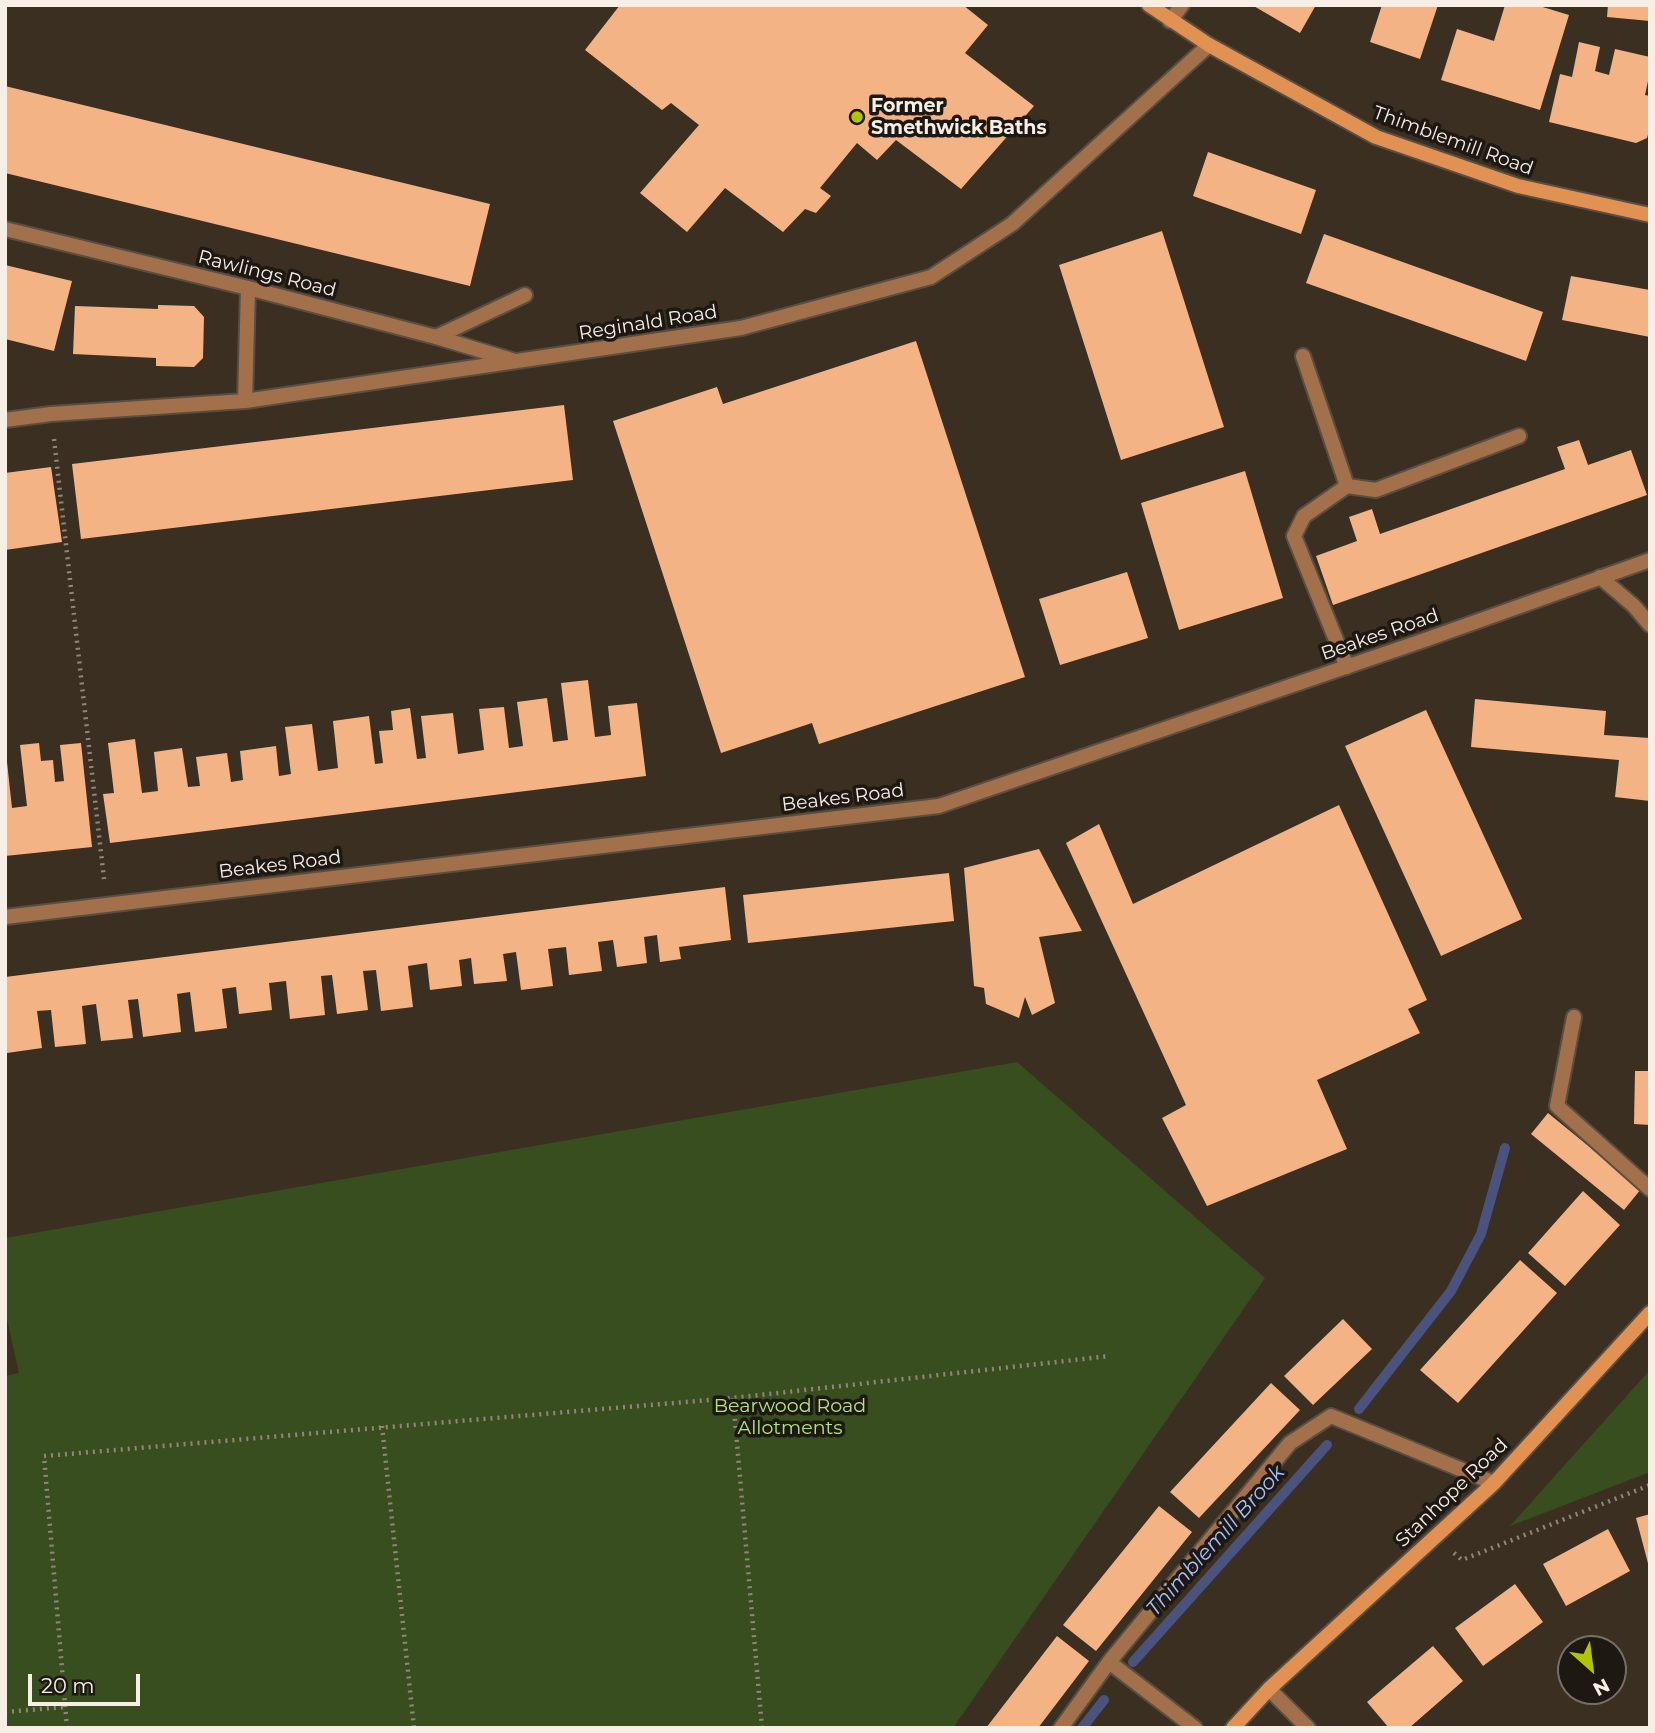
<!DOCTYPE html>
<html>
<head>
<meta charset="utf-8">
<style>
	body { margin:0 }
	#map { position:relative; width:1655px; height:1733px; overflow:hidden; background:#3b2f22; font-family:Montserrat,sans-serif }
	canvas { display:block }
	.frame { position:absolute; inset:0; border:7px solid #f7efe6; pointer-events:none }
	.north { position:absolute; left:1557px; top:1635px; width:70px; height:70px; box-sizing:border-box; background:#1e1813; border:2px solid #756e67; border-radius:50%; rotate:152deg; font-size:19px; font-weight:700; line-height:28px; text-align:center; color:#f7efe6 }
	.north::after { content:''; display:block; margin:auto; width:24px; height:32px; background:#b1c500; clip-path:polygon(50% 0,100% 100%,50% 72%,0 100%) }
	.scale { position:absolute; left:28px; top:1674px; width:112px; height:32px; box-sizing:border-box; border:4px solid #f7efe6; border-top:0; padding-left:9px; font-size:21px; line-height:24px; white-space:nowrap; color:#f7efe6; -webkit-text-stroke:5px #1e1813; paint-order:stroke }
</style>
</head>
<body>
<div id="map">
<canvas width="1655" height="1733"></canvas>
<div class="frame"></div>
<div class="north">N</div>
<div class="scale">20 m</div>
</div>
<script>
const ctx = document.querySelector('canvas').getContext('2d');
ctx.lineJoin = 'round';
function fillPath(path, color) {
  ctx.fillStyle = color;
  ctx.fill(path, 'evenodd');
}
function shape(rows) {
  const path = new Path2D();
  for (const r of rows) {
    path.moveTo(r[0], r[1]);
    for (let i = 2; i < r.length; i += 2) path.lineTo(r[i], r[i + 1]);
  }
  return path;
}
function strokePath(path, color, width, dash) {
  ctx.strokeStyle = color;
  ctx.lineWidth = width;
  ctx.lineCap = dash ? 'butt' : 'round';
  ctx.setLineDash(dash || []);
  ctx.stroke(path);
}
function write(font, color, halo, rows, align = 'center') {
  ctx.font = font + ' Montserrat,sans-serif';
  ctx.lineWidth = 7;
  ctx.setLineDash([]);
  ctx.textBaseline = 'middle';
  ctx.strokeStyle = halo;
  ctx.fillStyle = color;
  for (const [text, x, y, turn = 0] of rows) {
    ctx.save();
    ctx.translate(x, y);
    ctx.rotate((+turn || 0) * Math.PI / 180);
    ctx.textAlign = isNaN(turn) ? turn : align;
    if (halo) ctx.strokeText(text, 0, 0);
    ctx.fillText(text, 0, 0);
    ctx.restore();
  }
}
const green = shape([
	[1017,1062,1265,1278,953,1728,5,1728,5,1376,19,1373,5,1310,5,1238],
	[1650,1370,1650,1472,1510,1526]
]);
const stream = shape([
	[1359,1409,1451,1291,1481,1234,1505,1148],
	[1133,1662,1327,1445],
	[1082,1728,1104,1700]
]);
const building = shape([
	[620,5,963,5,988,25,965,53,1034,106,961,189,896,140,877,160,857,143,820,188,831,196,816,213,805,209,783,232,725,188,687,232,640,193,699,125,671,103,662,110,585,50],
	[1252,5,1316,5,1300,33],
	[1382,5,1438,5,1420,59,1370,42],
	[1505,5,1536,5,1569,15,1540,110,1441,80,1457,29,1494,41],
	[1608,5,1650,5,1650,21,1607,17],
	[1579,42,1600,47,1595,71,1609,75,1615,49,1650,57,1650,72,1645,95,1650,96,1650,128,1647,138,1636,143,1549,122,1560,74,1572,77],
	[5,86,490,204,470,286,5,173],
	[1208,152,1316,190,1301,234,1193,196],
	[1162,231,1224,427,1121,460,1059,265],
	[1324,234,1543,312,1526,361,1306,283],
	[5,265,72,281,54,351,5,339],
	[1571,276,1650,290,1650,337,1562,320],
	[158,305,194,306,204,317,203,358,194,367,156,366,156,358,73,354,75,306,158,309],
	[916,341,1025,677,819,744,812,723,721,753,613,421,717,387,723,404],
	[564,405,573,480,81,539,72,464],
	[1579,440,1588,465,1631,450,1647,495,1333,605,1316,556,1357,541,1349,517,1372,509,1380,534,1565,469,1557,447],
	[51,467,62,542,5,550,5,473],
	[1245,471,1283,598,1179,630,1141,503],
	[1127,572,1148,638,1060,665,1039,599],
	[588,680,595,737,611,735,608,706,637,703,646,776,110,843,103,794,114,793,108,743,135,739,142,793,158,791,154,752,182,748,188,787,200,786,196,757,227,753,231,782,243,780,240,751,276,746,279,776,291,774,285,727,312,724,318,771,338,768,333,721,369,716,375,764,383,763,379,731,393,730,391,711,410,708,417,759,426,758,421,716,453,713,458,754,484,750,479,709,504,707,509,748,523,746,517,702,547,698,553,742,568,740,561,683],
	[1475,699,1606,711,1604,735,1650,738,1650,801,1615,797,1619,760,1471,747],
	[1426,710,1522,919,1441,956,1345,746],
	[39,743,41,761,53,760,55,782,64,781,60,745,81,743,92,847,5,856,5,762,7,762,12,808,27,806,20,745],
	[1339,805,1427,1000,1408,1009,1420,1033,1317,1080,1347,1149,1207,1206,1162,1118,1186,1105,1066,843,1099,824,1133,904],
	[1039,849,1082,931,1039,937,1055,1003,1032,1015,1025,997,1019,1018,986,1004,984,988,974,986,964,868],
	[949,873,954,921,748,943,743,895],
	[725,887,731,940,679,947,681,959,660,962,657,935,644,937,647,963,617,967,613,940,598,942,602,971,569,975,566,947,548,949,553,986,521,990,516,952,503,954,507,981,474,984,471,958,459,960,462,986,430,990,427,963,408,966,413,1007,381,1011,376,970,363,971,368,1010,337,1014,332,975,321,976,325,1015,290,1019,286,981,269,983,272,1010,239,1014,236,987,222,989,227,1028,195,1032,190,992,177,994,181,1032,143,1037,138,999,128,1000,133,1038,101,1041,96,1004,82,1006,86,1044,55,1047,51,1010,37,1011,42,1048,7,1053,5,1036,5,977],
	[1635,1071,1650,1071,1650,1125,1634,1124],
	[1548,1113,1641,1189,1624,1210,1531,1134],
	[1583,1191,1620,1225,1565,1286,1528,1253],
	[1520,1260,1557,1293,1458,1403,1420,1370],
	[1343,1319,1372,1349,1313,1405,1284,1376],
	[1271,1383,1300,1410,1199,1518,1170,1492],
	[1159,1506,1192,1532,1096,1651,1063,1625],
	[1650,1514,1650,1567,1649,1567,1636,1518],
	[1608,1529,1630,1571,1566,1606,1543,1564],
	[1515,1584,1543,1622,1483,1666,1455,1628],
	[1057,1636,1089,1661,1038,1728,986,1728],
	[1433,1646,1463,1681,1409,1728,1389,1728,1367,1702]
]);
const path = shape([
	[54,439,104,879],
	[733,1398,762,1728],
	[382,1426,414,1728],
	[1454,1553,1462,1560,1650,1485],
	[5,1712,65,1707],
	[67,1728,44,1456,733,1398,1110,1356]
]);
const lane = shape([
	[436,337,525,295],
	[1347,486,1376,490,1519,436],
	[1600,577,1634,606,1650,625],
	[1574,1017,1557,1106,1650,1189]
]);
const street = shape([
	[1170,21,1182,5],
	[5,229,248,288,436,337,512,360],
	[1303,356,1347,486,1304,516,1294,536,1347,667],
	[245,401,248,288],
	[5,420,51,414,245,401,741,328,931,277,1012,224,1209,45],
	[5,917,939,806,1419,642,1650,560],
	[1109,1662,1195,1728],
	[1269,1689,1308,1728],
	[1061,1728,1109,1662,1290,1443,1331,1416,1494,1483]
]);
const secondary = shape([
	[1149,5,1209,45,1376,137,1518,186,1650,215],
	[1233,1728,1269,1689,1494,1483,1650,1313]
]);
const markers = [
	[857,117,7,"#b1c500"]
];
const poiNames = [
	["Former",871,106],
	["Smethwick Baths",871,128]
];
const streetNames = [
	["Thimblemill Road",1453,141,20],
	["Rawlings Road",267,274,14],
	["Reginald Road",648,323,-9],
	["Beakes Road",1380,635,-19],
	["Beakes Road",843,798,-7],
	["Beakes Road",280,865,-7],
	["Stanhope Road",1452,1493,-44]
];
const parkNames = [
	["Bearwood Road",790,1406],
	["Allotments",790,1428]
];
const waterNames = [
	["Thimblemill Brook",1216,1541,-48]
];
fillPath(green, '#394e1e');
strokePath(stream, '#4a537e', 10);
fillPath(building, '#f4b385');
strokePath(lane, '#594e41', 18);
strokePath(street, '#594e41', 18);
strokePath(secondary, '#594e41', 18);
strokePath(path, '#91867b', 4.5, [2, 5]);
strokePath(lane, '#a2704b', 14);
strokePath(street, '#a2704b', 14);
strokePath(secondary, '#e19253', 14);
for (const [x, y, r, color] of markers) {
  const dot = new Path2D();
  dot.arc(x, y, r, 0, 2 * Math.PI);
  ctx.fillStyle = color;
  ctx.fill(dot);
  strokePath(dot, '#1e1813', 2.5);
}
write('bold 19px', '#f7efe6', '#1e1813', poiNames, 'left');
write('19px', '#f7efe6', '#1e1813', streetNames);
write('19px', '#b3e573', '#1e1813', parkNames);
write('italic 21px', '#a1c2fd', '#1e1813', waterNames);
</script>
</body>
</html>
